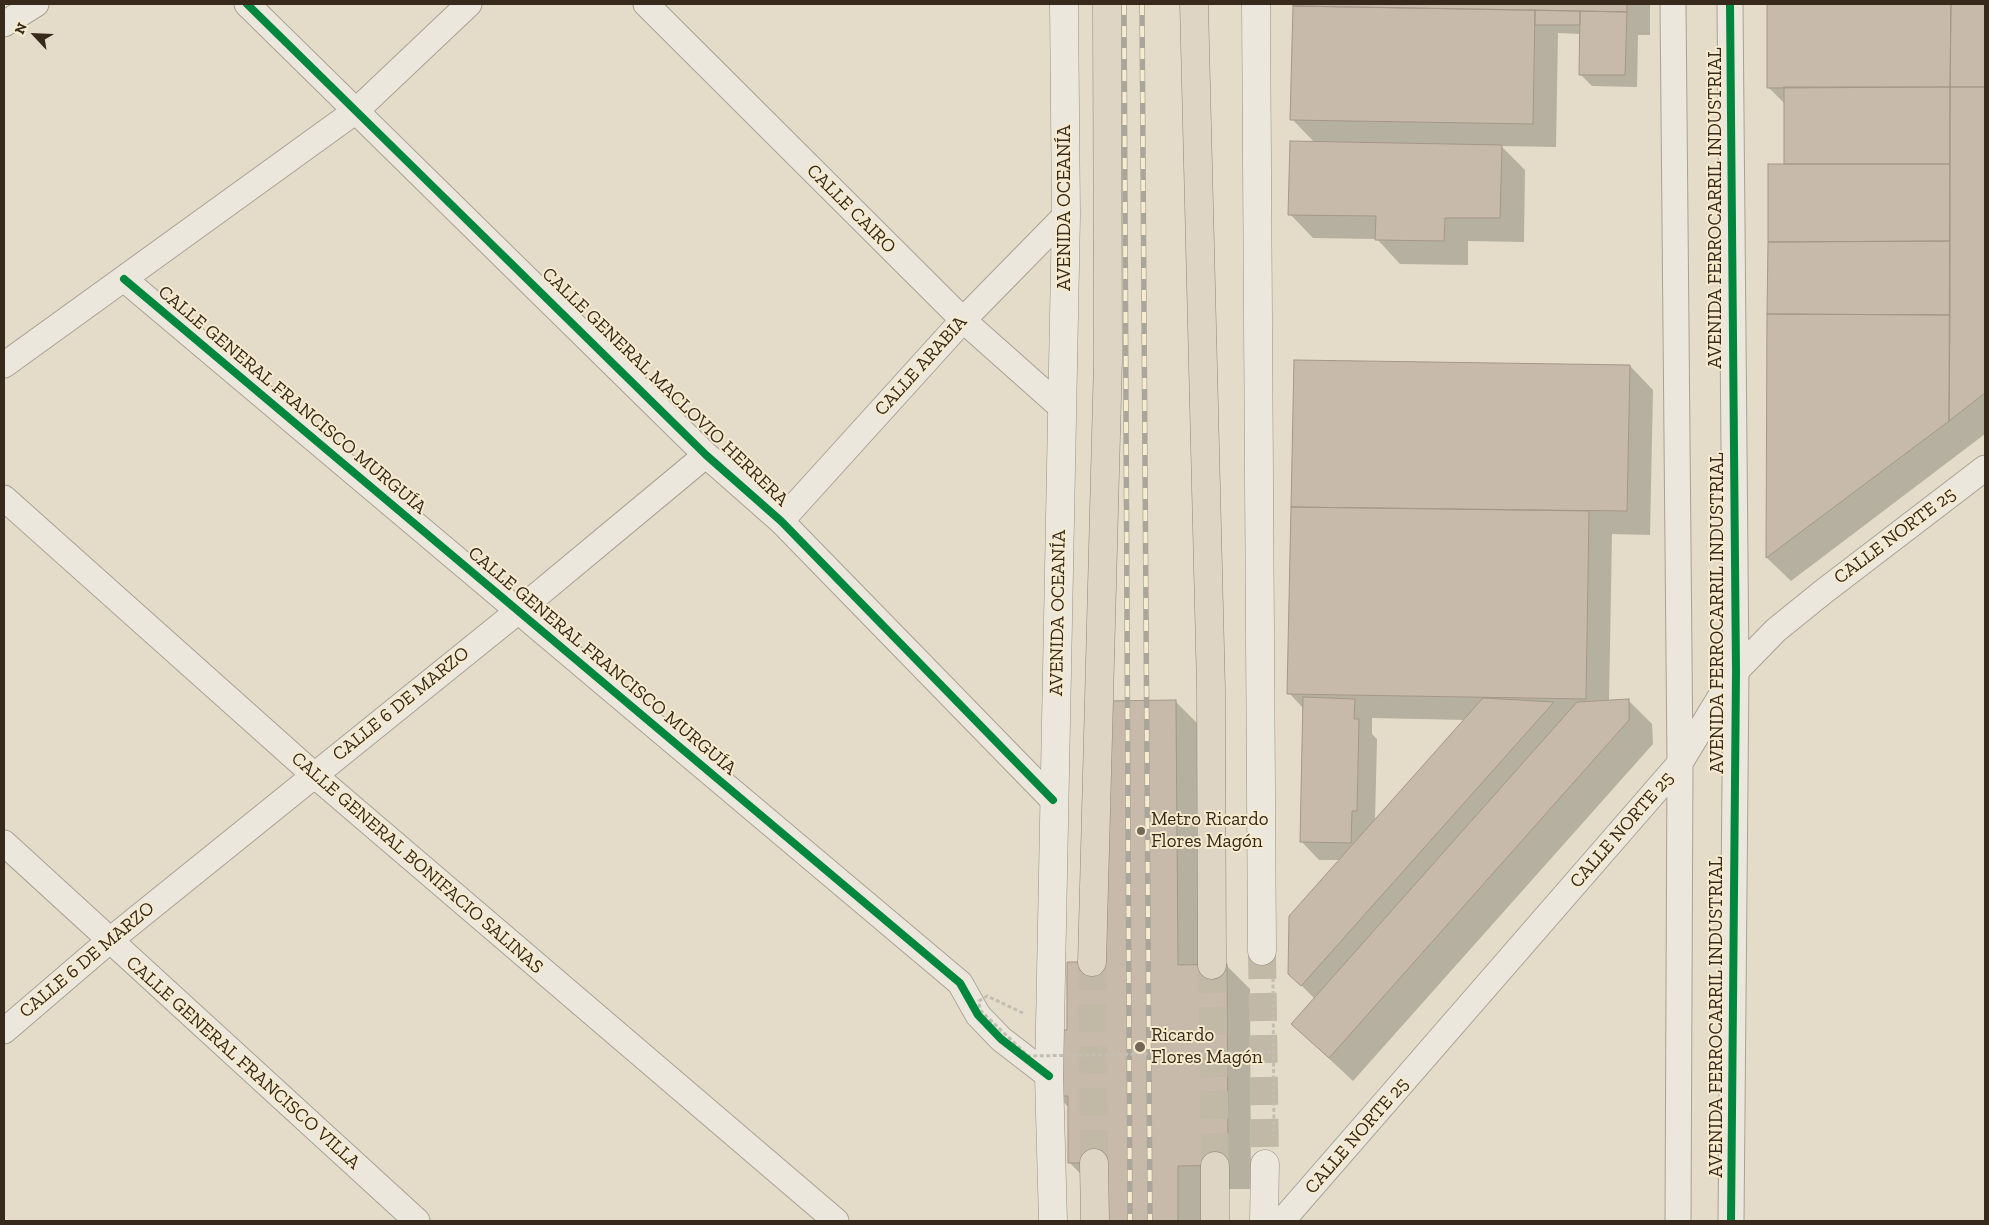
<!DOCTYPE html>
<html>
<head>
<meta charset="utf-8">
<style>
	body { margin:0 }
	#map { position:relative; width:1989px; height:1225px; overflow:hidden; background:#e4dcc9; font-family:"Zilla Slab",serif }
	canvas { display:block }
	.frame { position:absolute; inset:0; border:5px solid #37291c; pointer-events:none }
	.north { position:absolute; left:10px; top:10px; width:50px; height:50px; -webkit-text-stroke:4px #f7ebce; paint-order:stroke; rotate:295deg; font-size:14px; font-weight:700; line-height:20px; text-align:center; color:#37291c }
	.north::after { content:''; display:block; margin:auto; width:18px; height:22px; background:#37291c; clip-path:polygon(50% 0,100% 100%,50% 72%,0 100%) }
</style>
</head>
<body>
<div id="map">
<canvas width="1989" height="1225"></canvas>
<div class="frame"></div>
<div class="north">N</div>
</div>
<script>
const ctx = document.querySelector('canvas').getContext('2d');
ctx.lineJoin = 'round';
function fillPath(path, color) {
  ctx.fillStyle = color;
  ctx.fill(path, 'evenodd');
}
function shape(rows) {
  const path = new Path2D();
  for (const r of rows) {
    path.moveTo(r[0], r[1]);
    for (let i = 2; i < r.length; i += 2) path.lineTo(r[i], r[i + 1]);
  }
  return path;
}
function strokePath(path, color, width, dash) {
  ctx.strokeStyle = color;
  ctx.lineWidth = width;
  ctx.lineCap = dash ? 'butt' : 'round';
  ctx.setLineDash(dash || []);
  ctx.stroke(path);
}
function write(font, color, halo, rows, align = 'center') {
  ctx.font = font + ' "Zilla Slab",serif';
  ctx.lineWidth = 4;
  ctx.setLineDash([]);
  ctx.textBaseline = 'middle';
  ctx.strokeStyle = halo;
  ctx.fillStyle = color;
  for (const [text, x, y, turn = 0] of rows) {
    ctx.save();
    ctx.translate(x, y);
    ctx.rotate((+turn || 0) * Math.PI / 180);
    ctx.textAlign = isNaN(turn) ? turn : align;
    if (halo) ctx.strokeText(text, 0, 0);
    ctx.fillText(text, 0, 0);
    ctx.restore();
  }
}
const shadow = shape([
	[1294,4,1650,4,1650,35,1638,35,1637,87,1592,86,1580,74,1581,34,1558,33,1556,147,1501,146,1525,170,1524,242,1468,241,1468,265,1400,264,1377,239,1313,238,1290,214,1315,143,1292,119],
	[1768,4,1985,4,1985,434,1791,581,1767,558,1769,165,1785,165,1786,105,1768,87],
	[1295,361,1630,366,1653,390,1650,535,1612,534,1609,701,1628,700,1652,724,1653,744,1353,1081,1292,1024,1315,999,1289,973,1341,860,1319,860,1301,841,1304,709,1289,693],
	[1372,718,1466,720,1375,821,1377,739,1372,734],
	[1175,701,1199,725,1201,966,1227,966,1250,989,1251,1189,1201,1189,1201,1221,1108,1221,1093,1187,1070,1163,1069,1108,1058,1096,1069,1031,1107,963]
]);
const building = shape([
	[1293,4,1627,4,1627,12,1293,6,1293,4],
	[1767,4,1951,4,1950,87,1767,88,1767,4],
	[1951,4,1985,4,1985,87,1950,87,1951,4],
	[1293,6,1535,10,1533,124,1290,120,1293,6],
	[1535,10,1580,11,1580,25,1535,25,1535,10],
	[1580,11,1627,12,1625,75,1579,75,1580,11],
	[1784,87,1950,87,1950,164,1784,164,1784,87],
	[1950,87,1985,87,1985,393,1949,421,1950,87],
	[1290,141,1502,145,1500,218,1445,218,1444,241,1375,240,1376,216,1288,215,1290,141],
	[1768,164,1950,164,1950,241,1768,242,1768,164],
	[1950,241,1950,315,1767,314,1768,242,1950,241],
	[1767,314,1950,315,1949,421,1766,558,1767,314],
	[1294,360,1630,365,1627,511,1291,507,1294,360],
	[1291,507,1589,511,1586,699,1287,694,1291,507],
	[1303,697,1355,699,1354,719,1359,719,1357,811,1352,811,1351,843,1300,842,1303,697],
	[1483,698,1554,702,1301,986,1288,974,1289,916,1483,698],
	[1629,699,1629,720,1329,1058,1291,1024,1577,702,1629,699],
	[1176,700,1178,965,1227,964,1228,1165,1178,1166,1178,1221,1107,1221,1106,1163,1068,1163,1068,1096,1056,1096,1056,1030,1067,1030,1067,962,1105,962,1104,701,1176,700]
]);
const secondaryTunnel = shape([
	[1262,951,1265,1164]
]);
const trunkTunnel = shape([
	[1092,962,1094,1163],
	[1212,965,1215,1166]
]);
const path = shape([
	[1273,978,1274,1136]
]);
const minor = shape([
	[247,4,706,455,781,521,1053,800],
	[646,4,963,320,1062,408],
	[1673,4,1680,763,1678,1221],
	[1730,4,1736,671,1731,1221],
	[4,24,36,4],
	[124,279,960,983,978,1015,1001,1039,1049,1076],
	[4,365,357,110,469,4],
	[4,498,313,774,836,1221],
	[781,521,963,320,1066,215],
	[4,843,417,1221],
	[4,1031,109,941,517,612,706,455],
	[1282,1221,1680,763,1736,671,1776,630,1823,592,1985,468]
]);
const secondary = shape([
	[1256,4,1262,951],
	[1053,1221,1049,1076,1066,215,1064,4],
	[1264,1221,1265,1164]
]);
const trunk = shape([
	[1194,4,1211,689,1212,965],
	[1092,962,1108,360,1107,4],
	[1094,1163,1095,1221],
	[1215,1166,1215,1221]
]);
const rail = shape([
	[1124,4,1130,1221],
	[1142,4,1150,1221]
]);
const pathBridge = shape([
	[1023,1013,987,996,979,1001,980,1010,1028,1056,1273,1052]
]);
const cycleway = shape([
	[247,4,706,455,781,521,1053,800],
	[1730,4,1736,671,1731,1221],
	[124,279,960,983,978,1015,1001,1039,1049,1076]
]);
const markers = [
	[1141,831,5,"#746859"],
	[1140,1047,6,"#746859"]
];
const streetNames = [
	["AVENIDA OCEANÍA",1065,208,-90],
	["AVENIDA FERROCARRIL INDUSTRIAL",1716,208,-90],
	["CALLE CAIRO",851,209,45],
	["CALLE ARABIA",921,366,-48],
	["CALLE GENERAL MACLOVIO HERRERA",665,387,44],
	["CALLE GENERAL FRANCISCO MURGUÍA",292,400,40],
	["CALLE NORTE 25",1895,536,-37],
	["AVENIDA OCEANÍA",1058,613,-89],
	["AVENIDA FERROCARRIL INDUSTRIAL",1718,613,-90],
	["CALLE GENERAL FRANCISCO MURGUÍA",602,661,40],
	["CALLE 6 DE MARZO",401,704,-39],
	["CALLE NORTE 25",1622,830,-49],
	["CALLE GENERAL BONIFACIO SALINAS",417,863,41],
	["CALLE 6 DE MARZO",87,960,-40],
	["AVENIDA FERROCARRIL INDUSTRIAL",1717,1017,-90],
	["CALLE GENERAL FRANCISCO VILLA",243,1063,42],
	["CALLE NORTE 25",1357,1136,-49]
];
const poiNames = [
	["Metro Ricardo",1151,820],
	["Flores Magón",1151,842],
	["Ricardo",1151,1036],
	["Flores Magón",1151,1058]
];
fillPath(shadow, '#0003');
fillPath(building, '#c8baaa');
strokePath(building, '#a49789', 1);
strokePath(secondaryTunnel, '#c1b8a6', 28, [28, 14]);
strokePath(trunkTunnel, '#c1b8a6', 28, [28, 14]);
strokePath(minor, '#a9a193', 27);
strokePath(secondary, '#989083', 29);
strokePath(trunk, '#8e867a', 29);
strokePath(path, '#c4bdb2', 3, [4, 2.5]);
strokePath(minor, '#ece7dc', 25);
strokePath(secondary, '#ece7dc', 28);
strokePath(trunk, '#ded5c4', 28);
strokePath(rail, '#aba69c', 5.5);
strokePath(rail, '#f7ebce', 4, [11]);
strokePath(pathBridge, '#c4bdb2', 3, [4, 2.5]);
strokePath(cycleway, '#00873e', 8);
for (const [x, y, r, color] of markers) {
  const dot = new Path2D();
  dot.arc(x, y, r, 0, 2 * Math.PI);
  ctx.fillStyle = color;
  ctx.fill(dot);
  strokePath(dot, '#f7ebce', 2);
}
write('19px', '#37291c', '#f7ebce', streetNames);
write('19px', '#37291c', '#f7ebce', poiNames, 'left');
</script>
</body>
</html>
